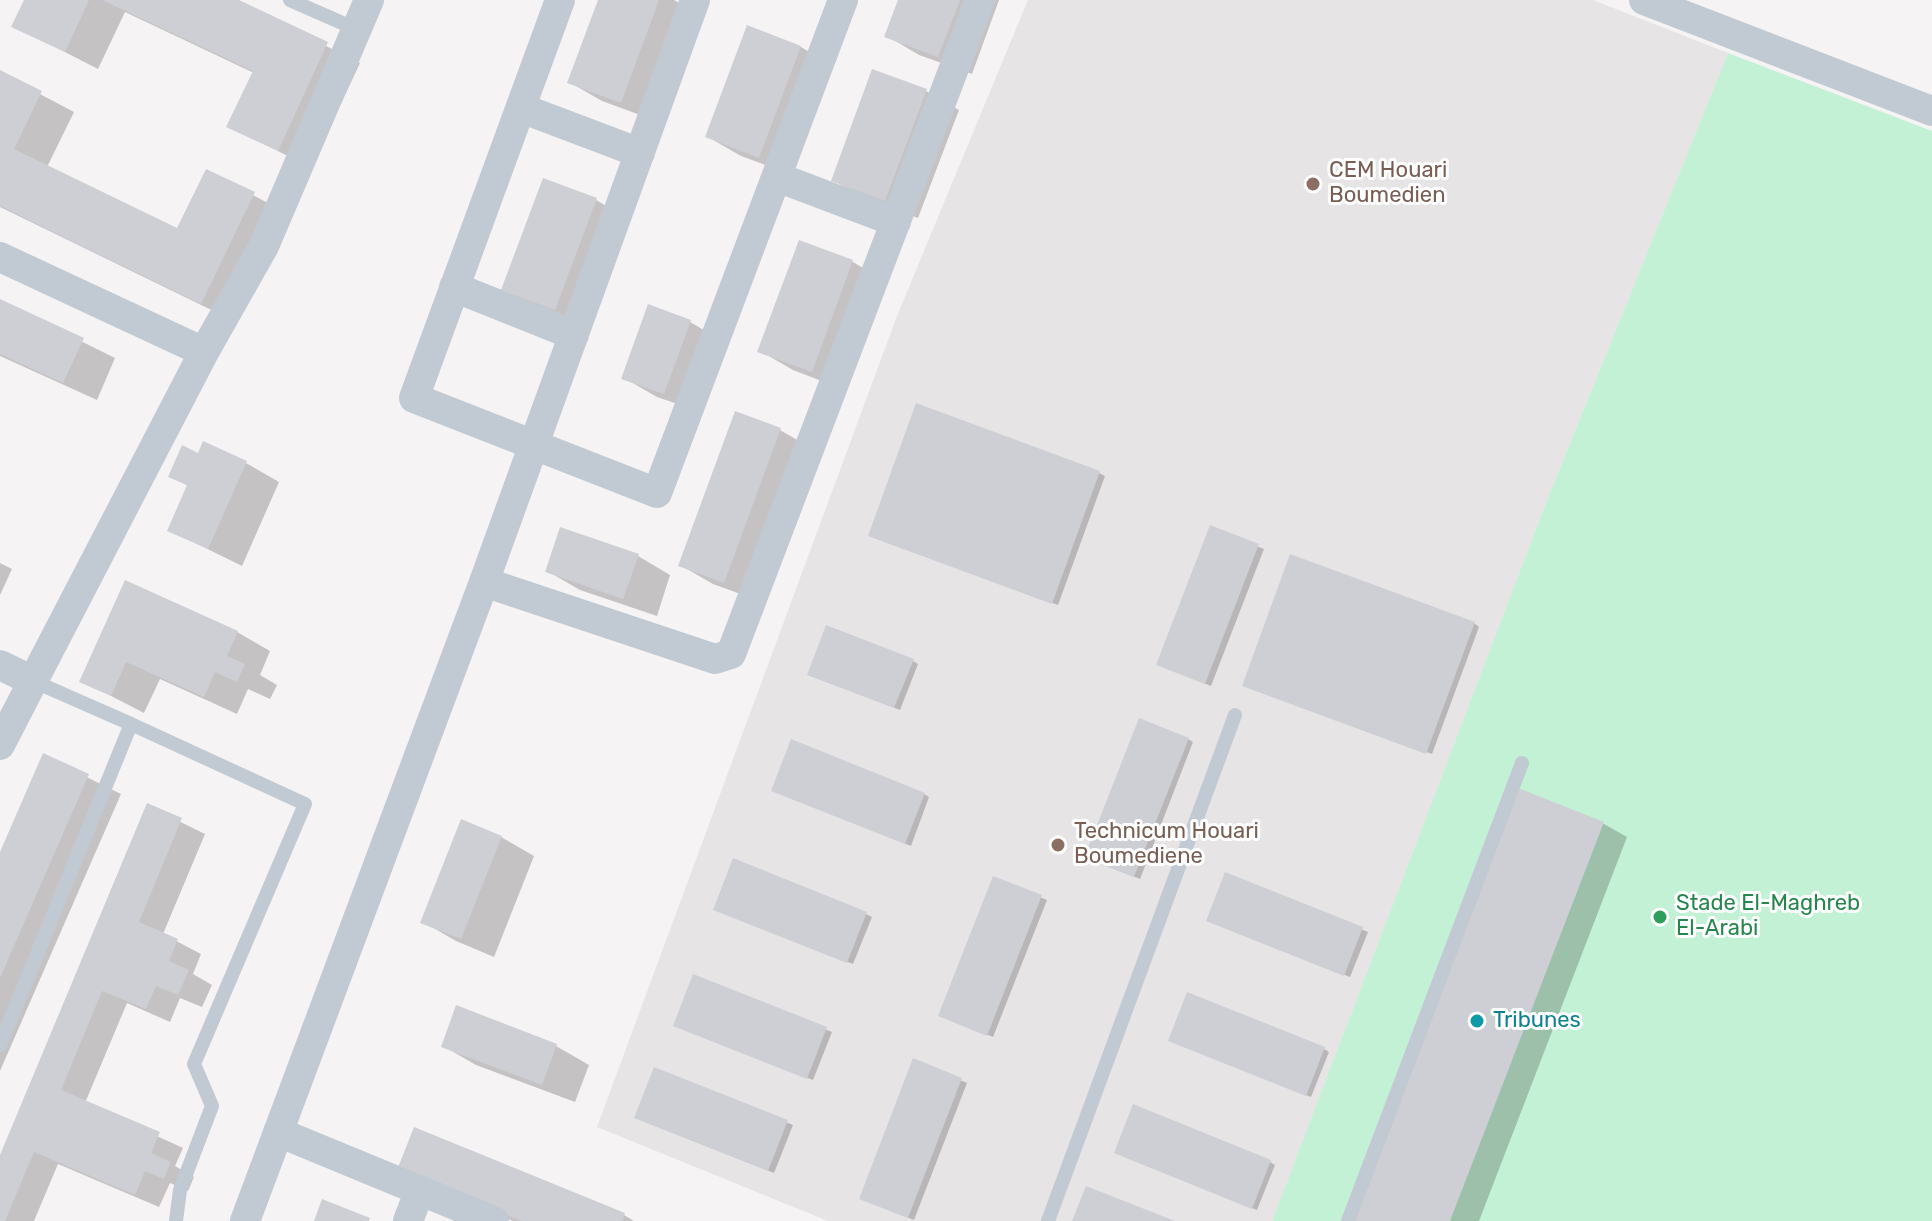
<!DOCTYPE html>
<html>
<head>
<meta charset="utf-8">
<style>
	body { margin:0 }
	canvas { display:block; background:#f5f3f3 }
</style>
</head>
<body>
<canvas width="1932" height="1221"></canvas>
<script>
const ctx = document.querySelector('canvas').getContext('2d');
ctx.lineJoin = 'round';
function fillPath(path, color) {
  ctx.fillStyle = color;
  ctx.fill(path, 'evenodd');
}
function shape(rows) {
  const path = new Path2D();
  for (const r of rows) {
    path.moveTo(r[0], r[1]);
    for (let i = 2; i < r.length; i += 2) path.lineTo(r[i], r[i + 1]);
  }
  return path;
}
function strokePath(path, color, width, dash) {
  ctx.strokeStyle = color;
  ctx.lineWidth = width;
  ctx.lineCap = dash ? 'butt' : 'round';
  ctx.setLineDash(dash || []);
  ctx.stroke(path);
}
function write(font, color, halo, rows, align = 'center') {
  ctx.font = font + ' Rubik,sans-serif';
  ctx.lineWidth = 6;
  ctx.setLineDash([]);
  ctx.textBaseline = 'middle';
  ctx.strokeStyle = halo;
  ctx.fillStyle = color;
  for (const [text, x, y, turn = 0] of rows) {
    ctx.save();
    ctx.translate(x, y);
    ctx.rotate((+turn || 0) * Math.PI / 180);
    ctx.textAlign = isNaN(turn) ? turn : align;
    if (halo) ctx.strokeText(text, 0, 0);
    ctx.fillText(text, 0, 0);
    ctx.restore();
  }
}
const education = shape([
	[1028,0,1593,0,1728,53,1546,503,1272,1221,828,1221,597,1127,897,316]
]);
const green = shape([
	[1728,53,1932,131,1932,1221,1272,1221,1546,503]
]);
const shadow = shape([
	[26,0,234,0,360,63,311,168,229,126,254,73,125,12,98,69,14,26],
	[600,0,674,0,695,12,654,120,602,101,569,82],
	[900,0,999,0,972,74,919,55,887,36],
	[748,28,801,47,833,66,793,175,741,156,708,137],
	[0,73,74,112,47,167,178,231,207,171,287,213,234,321,0,207],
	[926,91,959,110,918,218,866,199,833,180],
	[596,200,629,219,588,328,536,308,503,289],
	[801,243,853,262,885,281,845,390,793,370,760,351],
	[0,301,115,358,97,400,0,356],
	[690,322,723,341,698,411,657,397,624,378],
	[736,414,780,430,813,449,757,600,713,584,680,565],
	[199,455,246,463,279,482,242,566,169,530,188,486,171,476],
	[1099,473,1105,476,1058,605,875,538],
	[1211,528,1264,549,1211,686,1163,667],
	[638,556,670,575,657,616,580,590,547,571],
	[0,563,12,569,0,595],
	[126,582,237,632,270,651,260,675,277,685,270,699,248,689,237,714,160,679,144,713,82,681],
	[1474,623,1479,627,1432,754,1247,686],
	[913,661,918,664,900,710,815,677],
	[1188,739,1193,742,1140,879,1092,860],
	[44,756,121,794,0,1071,0,857],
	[1519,790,1604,824,1627,837,1479,1221,1352,1221],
	[778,793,924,794,929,797,911,846],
	[148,806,205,834,163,934,201,954,193,974,212,985,202,1007,180,998,170,1022,127,1003,85,1103,183,1148,175,1166,194,1177,188,1191,170,1183,159,1207,58,1164,34,1221,0,1221,0,1160],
	[501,837,534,856,494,957,456,941,423,922],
	[1227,875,1368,932,1350,977,1214,923],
	[994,878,1047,900,993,1037,946,1018],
	[721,912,866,914,872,917,853,964],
	[695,977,832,1032,813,1080,681,1028],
	[457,1007,556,1046,589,1065,575,1102,476,1065,443,1046],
	[1175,1043,1324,1049,1329,1052,1311,1097],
	[914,1061,967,1083,914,1220,866,1201],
	[655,1070,793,1125,774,1173,642,1120],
	[1122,1156,1270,1162,1275,1165,1257,1210],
	[433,1188,624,1215,634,1221,513,1221]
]);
const building = shape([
	[24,0,89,0,65,52,11,27],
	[102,0,239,0,328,42,278,151,226,127,253,71],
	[598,0,659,0,621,103,567,83],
	[898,0,960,0,938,57,884,37],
	[747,25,801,46,759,158,705,137],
	[872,69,927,89,885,201,831,181],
	[0,70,42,91,14,149,177,228,206,169,255,192,201,304,0,206],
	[543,178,597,198,555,310,501,290],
	[799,240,853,260,812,372,757,352],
	[0,299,84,338,63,383,0,354],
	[648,304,691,320,664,394,621,379],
	[916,403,1100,471,1052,604,868,536],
	[735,411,781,428,724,583,678,566],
	[203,441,247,461,208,549,167,531,187,485,168,477,182,445,198,453],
	[1210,525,1259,544,1205,684,1156,665],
	[560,527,639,554,623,599,545,572],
	[1290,554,1475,622,1426,754,1242,686],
	[125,580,238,631,227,656,245,664,237,682,215,672,204,697,126,662,111,696,79,682],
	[826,625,914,659,894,708,807,675],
	[1139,718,1189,738,1134,877,1084,858],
	[791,739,925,793,905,844,771,791],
	[43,753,89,774,0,978,0,852],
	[1518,788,1604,822,1450,1221,1350,1221],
	[147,803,182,818,139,922,178,939,169,961,189,970,178,995,156,986,146,1009,102,991,61,1090,160,1132,151,1153,171,1162,164,1179,145,1171,135,1195,34,1152,5,1221,0,1221,0,1155],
	[461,819,502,836,461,939,420,923],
	[733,858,867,912,847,963,713,910],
	[1225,872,1363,927,1344,976,1206,921],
	[993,876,1042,895,987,1036,938,1016],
	[693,974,827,1027,807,1079,673,1026],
	[1187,992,1325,1047,1306,1096,1168,1041],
	[456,1005,557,1044,542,1085,441,1047],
	[913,1058,962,1078,908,1218,859,1199],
	[654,1067,788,1120,768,1171,634,1118],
	[1133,1104,1271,1160,1252,1209,1114,1153],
	[414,1127,625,1213,622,1221,522,1221,397,1170],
	[1086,1186,1175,1221,1072,1221],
	[322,1199,370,1218,369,1221,314,1221]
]);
const lane = shape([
	[290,0,356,29],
	[33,681,131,724],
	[0,1045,131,724,305,804,194,1064,212,1106,180,1190,176,1221],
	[1048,1221,1235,715],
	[1348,1221,1522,763]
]);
const street = shape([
	[560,0,414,398,657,493,843,0],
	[1644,0,1932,111],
	[521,108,640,153],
	[777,177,896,222],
	[0,257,204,352,33,681],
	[454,287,574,335],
	[204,352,264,246,369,0],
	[484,582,715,659,731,654,980,0],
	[0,665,33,681,0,745],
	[278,1132,494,1221],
	[245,1221,484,582,695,0],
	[408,1221,420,1190]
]);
const markers = [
	[1313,184,8,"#8d6e63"],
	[1058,845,8,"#8d6e63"],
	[1660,917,8,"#2e9e5b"],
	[1477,1021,8,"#0f9aa8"]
];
const educationNames = [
	["CEM Houari",1329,171],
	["Boumedien",1329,196],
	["Technicum Houari",1074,832],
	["Boumediene",1074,857]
];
const leisureNames = [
	["Stade El-Maghreb",1676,904],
	["El-Arabi",1676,929]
];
const cultureNames = [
	["Tribunes",1493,1021]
];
fillPath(education, '#e6e4e5');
fillPath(green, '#c3f1d5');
fillPath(shadow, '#0003');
fillPath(building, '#cdcfd5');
strokePath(lane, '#c1cad2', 14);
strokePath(street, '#c1cad2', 30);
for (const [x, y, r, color] of markers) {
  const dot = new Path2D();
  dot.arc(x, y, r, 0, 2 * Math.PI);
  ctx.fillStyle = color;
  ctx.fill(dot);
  strokePath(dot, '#fff', 3);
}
write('22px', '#785e54', '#fff', educationNames, 'left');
write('22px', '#27864d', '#fff', leisureNames, 'left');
write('22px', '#0d838f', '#fff', cultureNames, 'left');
</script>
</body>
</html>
